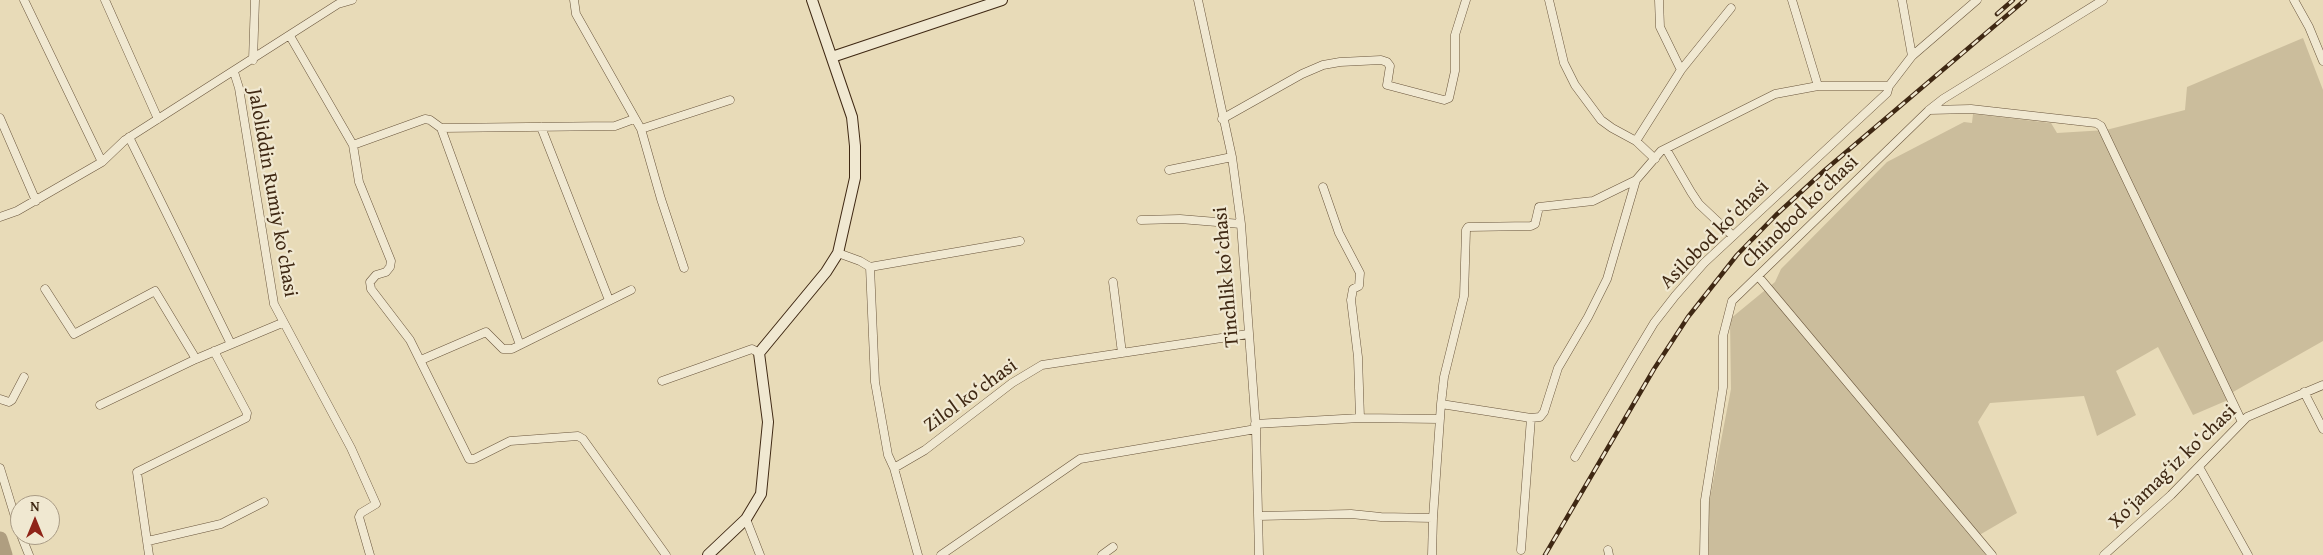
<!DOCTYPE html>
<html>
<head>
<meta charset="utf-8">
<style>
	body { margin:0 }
	#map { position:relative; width:2323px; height:555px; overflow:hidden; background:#e8dbb8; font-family:"Gentium Book Plus",serif }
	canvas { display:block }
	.north { position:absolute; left:10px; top:495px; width:50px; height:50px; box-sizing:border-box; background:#f0e8d1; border:1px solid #a99b85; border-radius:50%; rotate:0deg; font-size:14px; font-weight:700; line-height:20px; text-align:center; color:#3f2813 }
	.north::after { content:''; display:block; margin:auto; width:18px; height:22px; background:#8f2418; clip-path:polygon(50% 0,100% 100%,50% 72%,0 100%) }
</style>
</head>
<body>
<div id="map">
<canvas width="2323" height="555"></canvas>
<div class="north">N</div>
</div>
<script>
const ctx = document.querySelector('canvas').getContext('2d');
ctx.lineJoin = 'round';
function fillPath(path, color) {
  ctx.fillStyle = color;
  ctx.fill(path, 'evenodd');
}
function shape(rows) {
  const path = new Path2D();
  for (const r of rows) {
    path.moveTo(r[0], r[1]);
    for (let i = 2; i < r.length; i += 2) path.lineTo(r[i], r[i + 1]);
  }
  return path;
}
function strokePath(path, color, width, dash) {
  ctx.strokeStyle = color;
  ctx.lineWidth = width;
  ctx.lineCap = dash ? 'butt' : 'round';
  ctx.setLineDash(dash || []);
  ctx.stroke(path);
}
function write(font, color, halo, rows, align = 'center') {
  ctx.font = font + ' "Gentium Book Plus",serif';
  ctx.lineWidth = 4.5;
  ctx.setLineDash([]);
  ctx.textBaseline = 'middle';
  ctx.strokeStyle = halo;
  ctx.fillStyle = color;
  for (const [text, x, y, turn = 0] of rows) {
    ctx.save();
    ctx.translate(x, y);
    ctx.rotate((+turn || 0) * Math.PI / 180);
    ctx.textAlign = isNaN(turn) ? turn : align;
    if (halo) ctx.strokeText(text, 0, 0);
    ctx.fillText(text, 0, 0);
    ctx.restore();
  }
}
const green = shape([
	[2303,38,2323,90,2323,341,2233,392,2235,397,2193,415,2158,347,2116,371,2136,415,2097,436,2084,396,1990,403,1978,422,2017,513,1976,537,1986,555,1709,555,1709,503,1731,389,1730,319,1775,282,1781,269,1887,162,1964,122,1972,123,1973,114,2051,123,2057,133,2106,130,2185,110,2187,87]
]);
const river = shape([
	[0,539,5,555]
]);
const street = shape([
	[24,0,102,162],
	[105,0,158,119],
	[574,0,576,14,641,129,661,199,684,268],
	[1198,0,1232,157,1241,224,1256,429,1259,555],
	[1549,0,1564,63,1575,85,1601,120,1612,128,1636,141,1655,159],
	[1659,0,1660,27,1681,70],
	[1792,0,1818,86],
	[1902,0,1912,56],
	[2294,0,2309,27,2323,61],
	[290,36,353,145,359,182,391,261,390,267,386,272,376,275,370,282,371,289,410,340,469,459,474,459,510,441,578,436,583,439,666,555],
	[253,60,255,0],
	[234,72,239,88,274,304,351,448,376,504,361,513,359,517,370,555],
	[1929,110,1971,109,2096,123,2101,126,2242,422],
	[0,118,36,201],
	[1222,119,1302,74,1323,65,1340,62,1381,60,1387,62,1390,66,1387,85,1444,100,1449,98,1455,71,1455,35,1466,0],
	[541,127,609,300],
	[441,128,520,345],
	[641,129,730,100],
	[129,137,231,344],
	[1636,141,1681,70,1731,8],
	[353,145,425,119,430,120,441,128,615,126,634,119],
	[1666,149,1691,192,1699,204,1733,236],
	[1169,170,1232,157],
	[1323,187,1339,233,1360,273,1359,286,1353,289,1351,300,1358,357,1360,418],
	[0,217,17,211,102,162,125,140,338,4,352,0],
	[1141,220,1180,219,1241,224],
	[838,253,860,261,870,267,875,382,888,455,894,468],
	[870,267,1020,241],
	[1758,276,1992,555],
	[1113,282,1122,353],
	[45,289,74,334,155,291,196,359],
	[421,360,486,332,503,349,512,349,631,290],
	[662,381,752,349,759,353],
	[2304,392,2323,429],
	[0,399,9,402,12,400,24,377],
	[1441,404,1531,418,1540,417,1544,412,1558,368,1588,317,1607,279,1636,180],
	[100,405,196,359,282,323],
	[1255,424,1360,418,1440,419],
	[1575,457,1633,358,1654,323,1675,296,1704,263,1887,93,1889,86],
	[2199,467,2248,555],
	[0,468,20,533],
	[1258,516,1351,514,1381,517,1433,518],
	[746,519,760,555],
	[21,535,29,555],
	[148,541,221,524,264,502],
	[1521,550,1531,418],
	[1608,550,1609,555],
	[149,555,137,472,246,418,247,413,214,351],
	[918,555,894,468,925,450,1012,383,1042,365,1248,334],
	[941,555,1080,459,1256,429],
	[1102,555,1113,547],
	[1432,555,1433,518,1441,404,1444,377,1464,296,1466,230,1468,227,1531,226,1535,224,1539,207,1593,201,1636,180,1661,151,1775,94,1818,86,1889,86,1912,56,1977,0],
	[1704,555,1705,500,1723,387,1723,336,1732,301,1929,110,1943,99,2103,0],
	[2104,555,2171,495,2247,417,2323,385]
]);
const secondary = shape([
	[832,57,1002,0],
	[708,555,746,519,761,494,768,422,759,353,826,272,838,253,855,178,855,146,852,117,812,0]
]);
const rail = shape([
	[1997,14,2013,0],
	[1545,555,1654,369,1688,317,1737,255,1776,215,1825,170,2025,0]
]);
const streetNames = [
	["Jaloliddin Rumiy koʻchasi",272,193,80],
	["Chinobod koʻchasi",1801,212,-44],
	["Asilobod koʻchasi",1715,235,-45],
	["Tinchlik koʻchasi",1227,277,-95],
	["Zilol ko‘chasi",971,396,-36],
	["Xoʻjamagʻiz koʻchasi",2173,467,-44]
];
fillPath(green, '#cbbd9c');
strokePath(river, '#af9e80', 15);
strokePath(street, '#69553c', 9);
strokePath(secondary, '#3f2813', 12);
strokePath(street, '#f0e8d1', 8);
strokePath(secondary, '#f0e8d1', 10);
strokePath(rail, '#3f2813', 4.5);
strokePath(rail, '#f0e8d1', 2.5, [8]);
write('20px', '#3f2813', '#f0e8d1', streetNames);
</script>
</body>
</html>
